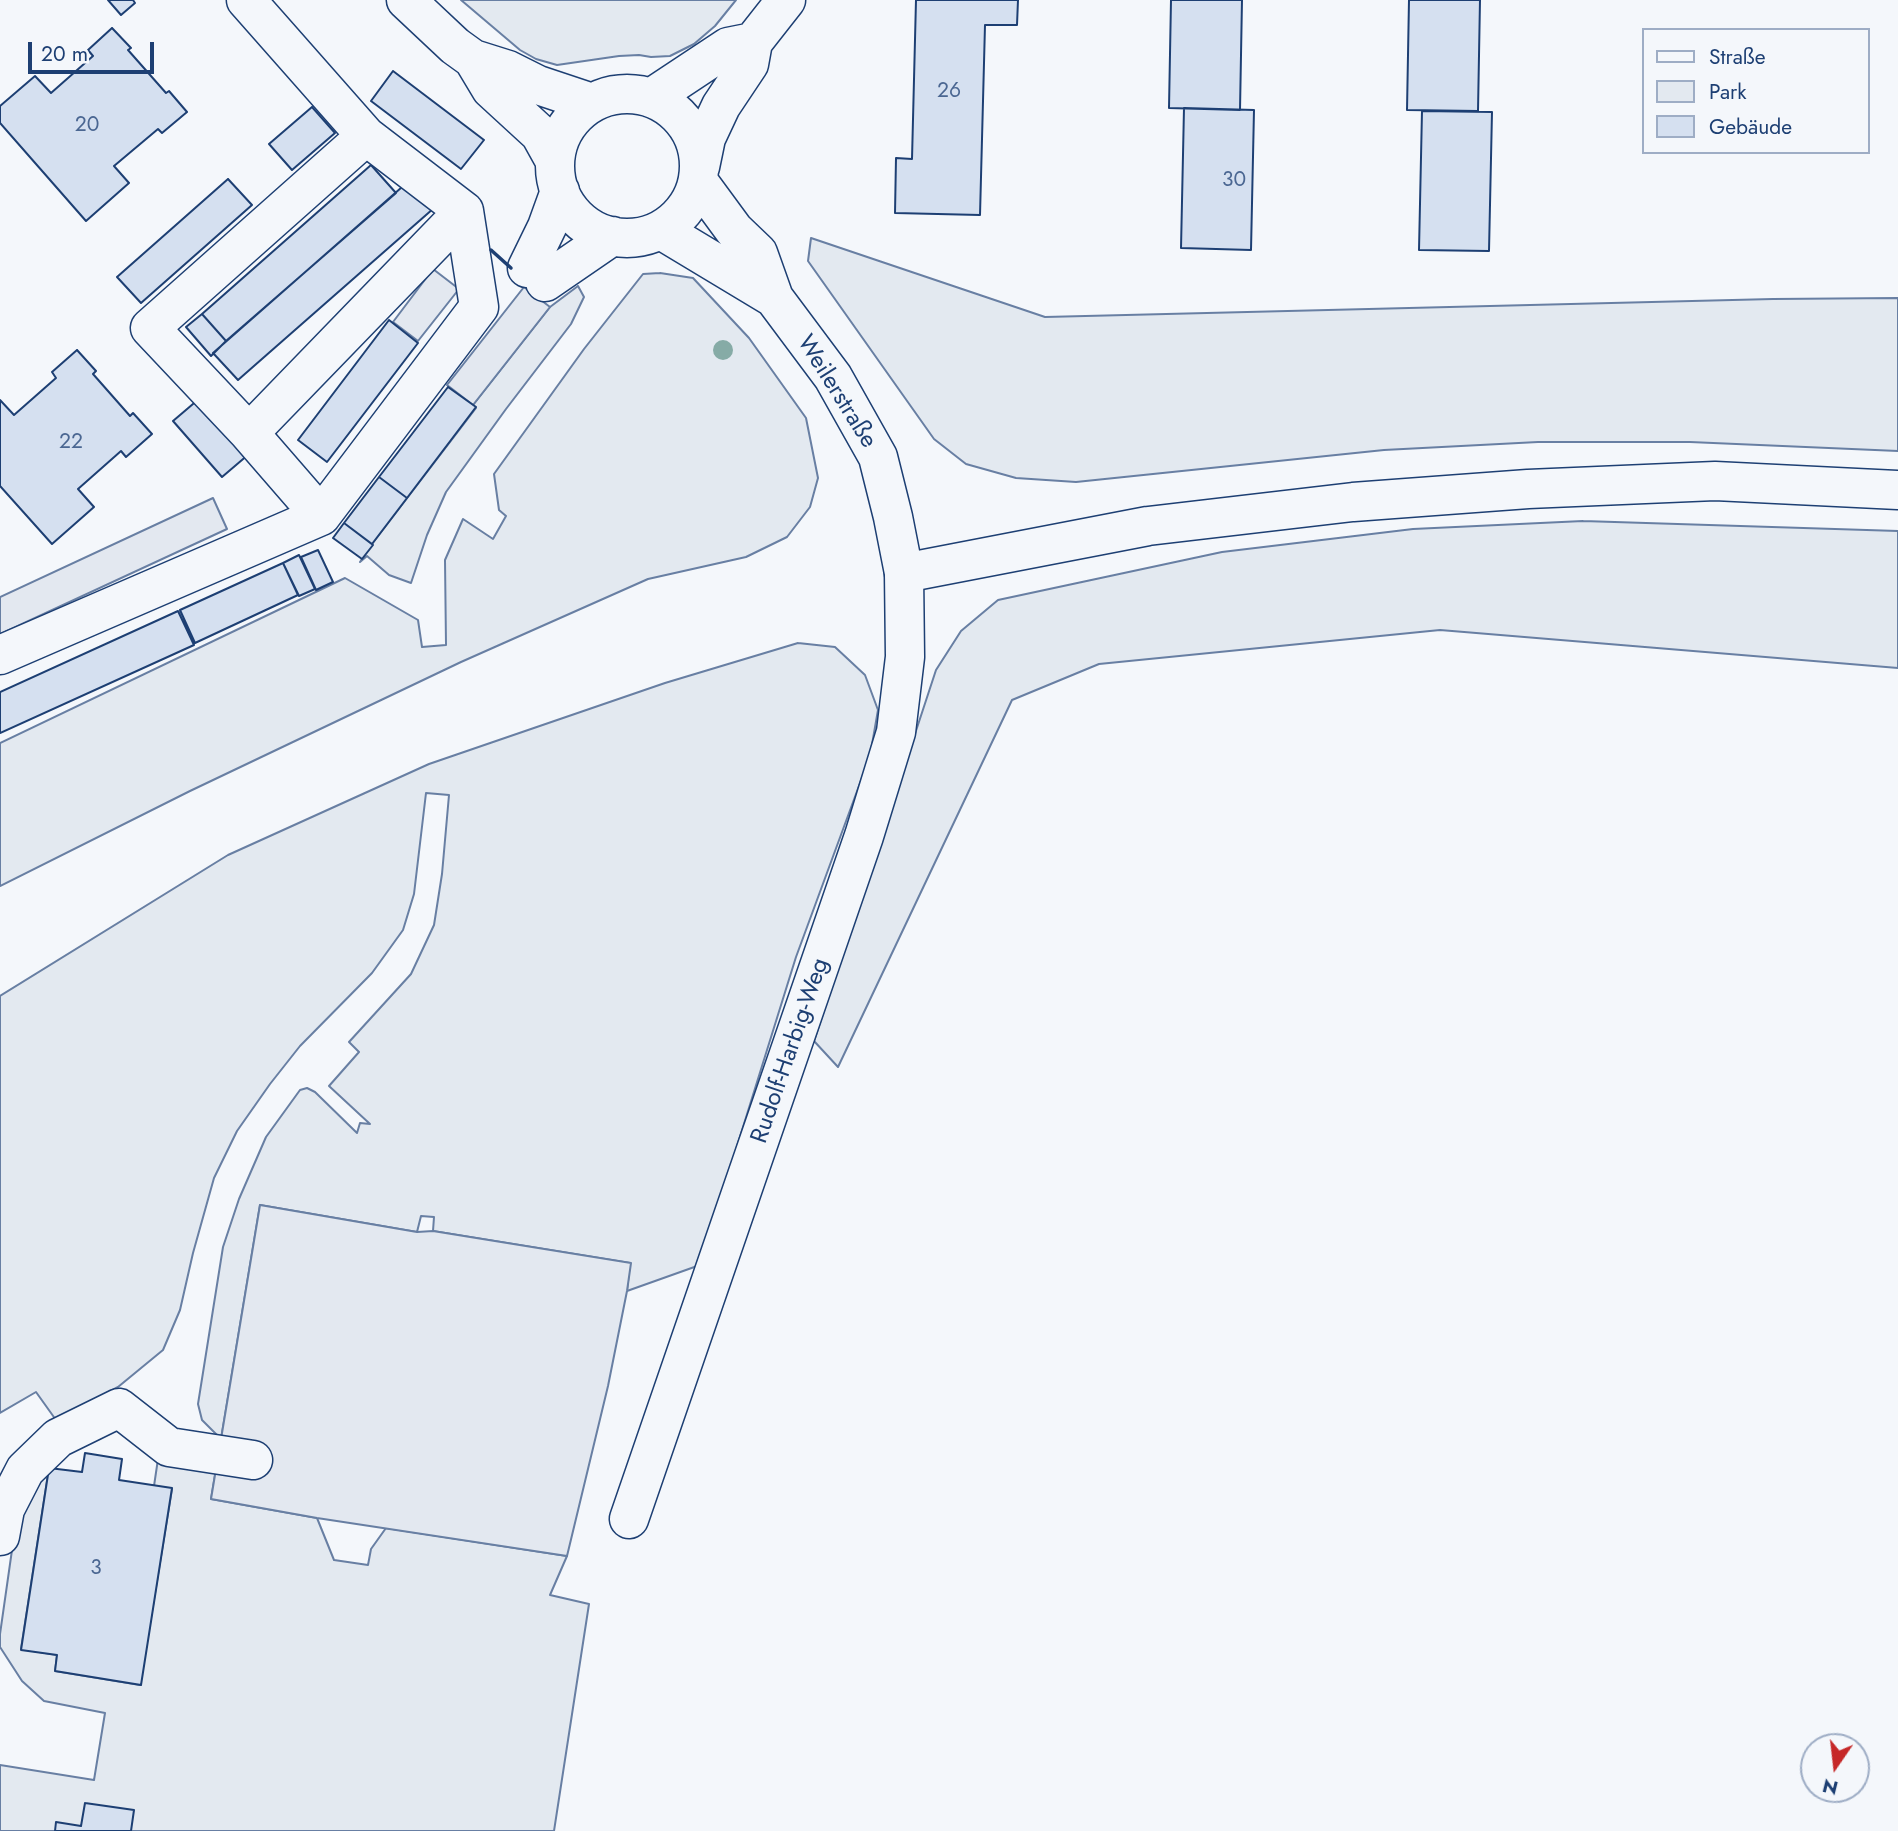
<!DOCTYPE html>
<html>
<head>
<meta charset="utf-8">
<style>
	body { margin:0 }
	#map { position:relative; width:1898px; height:1831px; overflow:hidden; background:#f4f7fb; font-family:Jost,sans-serif }
	canvas { display:block }
	.legend { position:absolute; left:1642px; top:28px; width:228px; height:126px; box-sizing:border-box; background:#f4f7fb; border:2px solid #9eadc5; margin:0; padding:9px 12px; list-style:none; font-size:21px; color:#1d3f73 }
	.legend li { display:flex; align-items:center; gap:14px; height:35px }
	.legend b { width:35px; border:2px solid #9eadc5 }
	.north { position:absolute; left:1800px; top:1733px; width:70px; height:70px; box-sizing:border-box; background:#f4f7fb; border:2px solid #9eadc5; border-radius:50%; rotate:194deg; font-size:19px; font-weight:700; line-height:28px; text-align:center; color:#1d3f73 }
	.north::after { content:''; display:block; margin:auto; width:24px; height:32px; background:#c62828; clip-path:polygon(50% 0,100% 100%,50% 72%,0 100%) }
	.scale { position:absolute; left:28px; top:42px; width:126px; height:32px; box-sizing:border-box; border:4px solid #1d3f73; border-top:0; padding-left:9px; font-size:21px; line-height:24px; white-space:nowrap; color:#1d3f73; -webkit-text-stroke:5px #f4f7fb; paint-order:stroke }
</style>
</head>
<body>
<div id="map">
<canvas width="1898" height="1831"></canvas>
<ul class="legend">
<li><b style="height:9px;background:#f4f7fb"></b>Straße</li>
<li><b style="height:19px;background:#e3e9f0"></b>Park</li>
<li><b style="height:19px;background:#d5e0f0"></b>Gebäude</li>
</ul>
<div class="north">N</div>
<div class="scale">20 m</div>
</div>
<script>
const ctx = document.querySelector('canvas').getContext('2d');
ctx.lineJoin = 'round';
function fillPath(path, color) {
  ctx.fillStyle = color;
  ctx.fill(path, 'evenodd');
}
function shape(rows) {
  const path = new Path2D();
  for (const r of rows) {
    if (r.length === 3) {
      path.moveTo(r[0] + r[2], r[1]);
      path.arc(r[0], r[1], r[2], 0, 2 * Math.PI);
      continue;
    }
    path.moveTo(r[0], r[1]);
    for (let i = 2; i < r.length; i += 2) path.lineTo(r[i], r[i + 1]);
  }
  return path;
}
function strokePath(path, color, width, dash) {
  ctx.strokeStyle = color;
  ctx.lineWidth = width;
  ctx.lineCap = dash ? 'butt' : 'round';
  ctx.setLineDash(dash || []);
  ctx.stroke(path);
}
function write(font, color, halo, rows, align = 'center') {
  ctx.font = font + ' Jost,sans-serif';
  ctx.lineWidth = 5;
  ctx.setLineDash([]);
  ctx.textBaseline = 'middle';
  ctx.strokeStyle = halo;
  ctx.fillStyle = color;
  for (const [text, x, y, turn = 0] of rows) {
    ctx.save();
    ctx.translate(x, y);
    ctx.rotate((+turn || 0) * Math.PI / 180);
    ctx.textAlign = isNaN(turn) ? turn : align;
    if (halo) ctx.strokeText(text, 0, 0);
    ctx.fillText(text, 0, 0);
    ctx.restore();
  }
}
const green = shape([
	[461,0,736,0,715,26,694,44,670,56,651,57,639,55,619,56,557,65,536,59,520,50,461,0],
	[811,238,1045,317,1773,299,1898,298,1898,451,1690,442,1538,442,1384,450,1076,482,1016,478,966,464,934,439,808,261,811,238],
	[660,273,693,278,749,338,806,418,818,478,810,507,787,537,746,557,648,579,461,662,190,791,0,886,0,743,345,578,418,620,422,647,446,645,445,560,463,519,493,539,506,516,499,510,494,474,584,349,643,274,660,273],
	[578,286,584,297,571,324,506,409,446,492,427,535,411,583,389,575,367,556,360,562,372,544,476,408,473,405,550,307,578,286],
	[1583,521,1898,531,1898,668,1440,630,1099,664,1012,700,838,1067,814,1041,936,670,961,631,998,600,1222,552,1413,529,1583,521],
	[798,643,835,647,865,675,878,710,870,756,796,957,700,1265,627,1291,630,1263,433,1231,434,1217,421,1216,417,1232,260,1205,221,1439,202,1420,198,1404,223,1247,239,1199,266,1137,300,1090,307,1088,315,1092,357,1133,360,1123,370,1124,329,1086,359,1052,349,1042,411,974,434,925,442,874,449,795,426,793,414,894,403,930,372,973,300,1046,270,1084,237,1131,214,1178,193,1253,180,1310,163,1350,118,1387,56,1420,36,1392,0,1413,0,996,228,855,429,764,665,683,798,643],
	[158,1459,216,1469,211,1499,317,1518,334,1560,368,1565,371,1549,386,1528,567,1556,550,1595,589,1604,554,1831,0,1831,0,1765,94,1780,105,1713,44,1701,22,1681,0,1647,0,1634,16,1522,49,1468,21,1649,57,1655,55,1671,140,1685,172,1489,154,1486,158,1459]
]);
const parking = shape([
	[433,269,459,289,418,341,393,322,433,269],
	[524,287,550,307,473,405,447,385,524,287],
	[213,498,227,529,0,634,0,597,213,498],
	[260,1205,417,1232,433,1231,631,1263,627,1291,608,1386,567,1556,317,1518,211,1499,260,1205]
]);
const building = shape([
	[108,0,133,0,135,3,121,15,108,0],
	[916,0,1018,0,1017,25,985,25,980,215,895,213,896,158,912,159,916,0],
	[1171,0,1242,0,1240,110,1169,108,1171,0],
	[1409,0,1480,0,1478,111,1407,110,1409,0],
	[112,28,131,48,128,50,166,93,169,91,187,112,162,133,158,129,114,166,129,183,86,221,0,123,0,106,35,76,51,93,93,56,88,50,112,28],
	[393,71,484,140,461,169,371,101,393,71],
	[312,107,335,133,292,170,269,144,312,107],
	[1184,108,1254,110,1251,250,1181,248,1184,108],
	[1422,111,1492,112,1489,251,1419,250,1422,111],
	[371,165,396,193,226,341,202,314,371,165],
	[228,179,252,205,141,303,117,277,228,179],
	[410,180,434,208,238,380,213,353,410,180],
	[202,314,226,341,211,356,186,327,202,314],
	[389,320,418,343,327,462,298,440,389,320],
	[77,350,96,371,93,374,130,416,133,413,152,434,126,457,121,451,78,489,94,507,52,544,0,486,0,400,14,415,56,378,52,372,77,350],
	[448,387,476,407,407,498,379,477,448,387],
	[200,398,249,454,222,477,173,421,200,398],
	[379,477,407,498,372,544,344,523,379,477],
	[344,523,373,545,362,559,333,538,344,523],
	[318,550,333,582,316,590,301,557,318,550],
	[299,555,315,589,299,596,283,563,299,555],
	[283,563,298,595,195,643,180,610,283,563],
	[178,611,194,645,0,733,0,692,178,611],
	[85,1453,122,1459,119,1480,172,1488,141,1685,55,1671,57,1655,21,1650,49,1468,82,1472,85,1453],
	[85,1803,134,1810,131,1831,55,1831,56,1822,81,1826,85,1803]
]);
const minor = shape([
	[406,0,455,46,473,59,508,70,538,85,592,103],
	[473,59,491,89,540,134,555,161],
	[627,166,72],
	[651,98,728,47,753,42],
	[366,136,150,328,249,433,464,211],
	[700,167,706,138,721,106,749,64,753,42,786,0],
	[661,230,774,298],
	[527,268,547,227,560,191],
	[545,282,612,236],
	[249,433,321,516],
	[0,655,321,516,479,307,464,211,366,136,246,0],
	[629,1519,864,836,896,732,905,657,904,573,893,517,878,457,833,377,774,298,758,253,734,230,698,181],
	[0,1536,5,1509,25,1470,58,1438,119,1408,169,1447,253,1460]
]);
const major = shape([
	[904,573,1148,526,1353,502,1528,489,1715,481,1898,490]
]);
const wall = shape([
	[491,250,511,268]
]);
const trees = [
	[723,350]
];
const numberNames = [
	["26",949,92],
	["20",87,126],
	["30",1234,181],
	["22",71,443],
	["3",96,1569]
];
const streetNames = [
	["Weilerstraße",836,392,58],
	["Rudolf-Harbig-Weg",791,1051,-71]
];
fillPath(green, '#e3e9f0');
strokePath(green, '#687fa3', 2);
fillPath(parking, '#e3e8f0');
strokePath(parking, '#687fa3', 2);
fillPath(building, '#d5e0f0');
strokePath(building, '#1d3f73', 2);
strokePath(minor, '#1d3f73', 41);
strokePath(major, '#1d3f73', 41);
strokePath(minor, '#f4f7fb', 38);
strokePath(major, '#f4f7fb', 38);
strokePath(wall, '#1d3f73', 3.5);
ctx.fillStyle = '#86aba6';
for (const [x, y] of trees) {
  ctx.beginPath();
  ctx.arc(x, y, 10, 0, 2 * Math.PI);
  ctx.fill();
}
write('21px', '#4b6792', null, numberNames);
write('24px', '#1d3f73', '#f4f7fb', streetNames);
</script>
</body>
</html>
